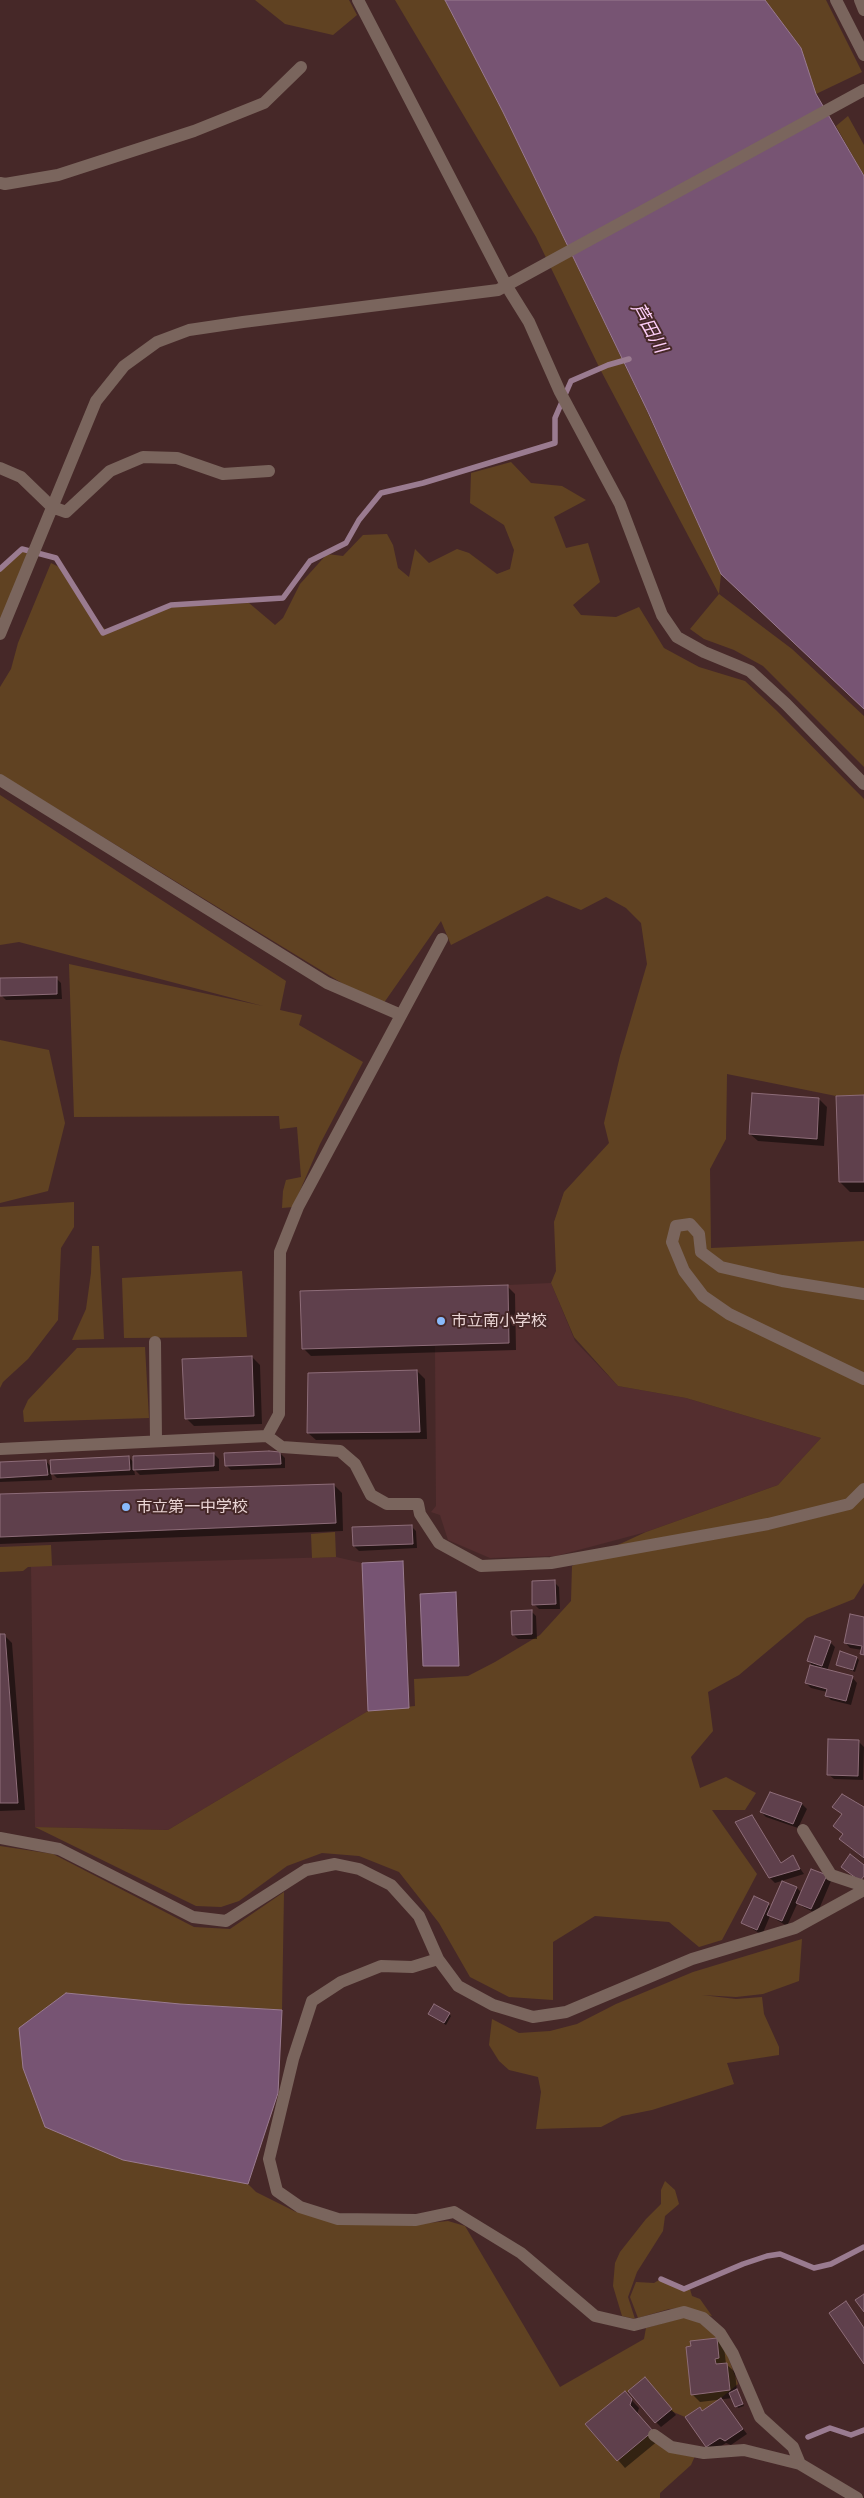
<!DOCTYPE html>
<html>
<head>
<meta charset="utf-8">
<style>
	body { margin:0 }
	canvas { display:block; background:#462828 }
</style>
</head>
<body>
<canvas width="864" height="2498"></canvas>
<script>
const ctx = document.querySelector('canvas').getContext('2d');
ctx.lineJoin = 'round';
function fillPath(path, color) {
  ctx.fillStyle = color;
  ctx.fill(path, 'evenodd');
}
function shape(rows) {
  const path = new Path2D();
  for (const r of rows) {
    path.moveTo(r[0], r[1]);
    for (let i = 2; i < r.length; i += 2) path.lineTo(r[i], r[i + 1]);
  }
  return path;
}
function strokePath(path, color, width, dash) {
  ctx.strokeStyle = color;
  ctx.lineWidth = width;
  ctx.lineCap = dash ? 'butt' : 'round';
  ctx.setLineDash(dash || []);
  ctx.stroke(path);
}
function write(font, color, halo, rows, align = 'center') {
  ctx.font = font + ' "Playfair Display","Noto Sans JP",serif';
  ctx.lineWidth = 4;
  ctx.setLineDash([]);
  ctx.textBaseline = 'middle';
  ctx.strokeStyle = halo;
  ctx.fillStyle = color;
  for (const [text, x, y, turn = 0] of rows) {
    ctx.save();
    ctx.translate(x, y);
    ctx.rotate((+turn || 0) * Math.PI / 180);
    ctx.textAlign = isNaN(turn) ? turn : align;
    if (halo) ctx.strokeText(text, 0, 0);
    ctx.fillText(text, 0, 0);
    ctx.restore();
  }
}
const built = shape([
	[551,1283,575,1341,618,1386,686,1398,821,1438,778,1485,646,1532,556,1556,490,1558,448,1540,440,1515,431,1512,436,1506,435,1346,509,1343,508,1285],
	[336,1557,362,1563,368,1711,168,1830,35,1827,31,1566]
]);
const green = shape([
	[255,0,349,0,357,15,333,35,285,24],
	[395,0,445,0,503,112,644,405,721,574,719,594,792,649,864,716,864,767,763,666,734,650,704,639,690,629,719,594,600,369,536,237],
	[765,0,826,0,862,72,816,94,801,48],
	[848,116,864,145,864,176,836,126],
	[511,462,531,483,562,486,586,500,554,517,566,548,588,543,600,582,573,605,581,615,616,617,639,607,664,648,699,667,745,681,777,711,864,799,864,1095,836,1096,727,1074,726,1139,710,1169,711,1248,864,1241,864,1583,854,1599,807,1618,739,1675,708,1692,713,1731,691,1757,700,1788,726,1777,756,1793,745,1810,712,1810,757,1874,722,1940,699,1947,669,1922,595,1916,553,1942,553,2000,509,1997,470,1977,439,1923,399,1872,359,1856,322,1853,287,1866,239,1901,221,1907,196,1906,35,1827,168,1830,368,1711,415,1706,414,1679,468,1676,495,1662,540,1635,571,1601,572,1566,646,1532,778,1485,821,1438,686,1398,618,1386,574,1337,551,1283,556,1271,554,1222,564,1192,609,1143,604,1123,620,1056,647,964,641,923,626,908,606,897,581,910,547,896,451,945,441,921,381,1007,0,774,0,687,11,669,18,643,51,563,63,569,89,614,107,631,169,606,249,603,275,625,283,618,300,584,327,554,343,556,363,535,387,534,393,545,398,568,409,577,415,549,429,563,457,549,469,553,497,574,510,569,514,550,504,525,470,503,471,473],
	[22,549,36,553,0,623,0,569],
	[0,795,286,981,280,1010,302,1015,299,1025,363,1062,320,1144,293,1207,282,1208,283,1191,286,1180,301,1177,297,1127,280,1129,279,1116,74,1117,69,964,263,1006,19,942,0,945],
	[0,1040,49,1050,65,1123,48,1191,0,1203],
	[74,1202,74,1227,61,1248,58,1320,28,1359,3,1382,0,1388,0,1207],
	[92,1246,99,1246,104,1339,72,1340,86,1309,91,1273],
	[242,1271,247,1337,124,1338,122,1278],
	[145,1347,149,1418,24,1422,23,1411,28,1400,77,1348],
	[335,1532,336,1557,312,1558,311,1534],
	[51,1545,52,1566,28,1567,23,1571,0,1572,0,1547],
	[0,1846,53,1854,194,1927,230,1929,284,1892,282,2010,180,2004,123,2160,248,2184,256,2192,296,2212,409,2225,448,2221,465,2226,560,2387,644,2339,646,2328,685,2317,702,2324,716,2336,728,2357,738,2384,721,2398,702,2411,699,2407,685,2417,625,2391,586,2424,617,2461,653,2431,695,2456,691,2465,660,2493,660,2498,0,2498],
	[802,1939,799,1981,763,1994,736,1997,702,1995,736,1999,762,1997,764,2014,779,2047,779,2055,727,2063,734,2084,652,2110,622,2116,601,2127,536,2129,541,2092,538,2077,509,2070,499,2061,489,2045,492,2019,519,2033,550,2031,577,2024,616,2004,693,1972],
	[665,2181,675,2190,679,2204,665,2216,663,2231,637,2272,628,2297,635,2319,622,2316,613,2286,615,2263,620,2252,646,2219,661,2204,661,2190],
	[659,2280,684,2291,690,2289,692,2296,700,2299,712,2316,684,2308,669,2309,638,2318,630,2297,636,2282,654,2283]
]);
const water = shape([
	[445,0,765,0,801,48,816,94,864,176,864,709,721,574,648,412,503,112,445,0],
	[403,1561,409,1708,368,1711,362,1563,403,1561],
	[456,1592,459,1666,423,1666,420,1594,456,1592],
	[66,1993,180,2004,282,2010,278,2093,248,2184,123,2160,45,2127,23,2068,19,2028,66,1993]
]);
const shadow = shape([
	[56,978,61,983,62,999,6,1000,1,995],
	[864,1096,864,1192,850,1192,840,1182],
	[819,1099,827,1107,824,1146,758,1141,750,1134],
	[507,1286,515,1294,516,1350,311,1356,303,1348],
	[252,1357,260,1365,262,1424,194,1426,186,1418],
	[417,1371,425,1379,427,1439,316,1440,308,1433],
	[280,1453,285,1458,285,1468,231,1470,226,1465],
	[214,1454,219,1459,219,1471,140,1475,134,1469,135,1475,57,1478,51,1472,52,1480,0,1482,0,1463,46,1461,52,1468,129,1457,134,1463],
	[334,1485,342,1493,343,1531,0,1544,0,1496],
	[411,1526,416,1531,417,1548,359,1551,354,1546],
	[554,1582,559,1587,560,1609,539,1609,534,1604],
	[531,1611,536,1616,537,1639,518,1639,513,1634],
	[864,1618,864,1656,861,1654,862,1650,850,1648,845,1642],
	[0,1635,4,1635,12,1643,25,1810,0,1811],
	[830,1642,835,1647,827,1671,852,1677,857,1683,851,1705,831,1700,826,1695,827,1692,811,1688,806,1683,815,1668,808,1661],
	[857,1658,859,1660,855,1672,837,1665],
	[859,1742,864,1747,863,1780,834,1779,828,1774],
	[771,1793,802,1804,807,1809,798,1828,766,1817,761,1812],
	[855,1801,864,1808,864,1859,840,1839,844,1835,843,1815,834,1807],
	[752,1816,782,1864,792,1857,804,1874,775,1883,770,1878],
	[826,1876,831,1881,817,1914,803,1907,798,1902,787,1926,770,1916,762,1935,743,1923,755,1897,772,1907,783,1882,797,1888,802,1893],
	[449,2014,451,2016,446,2025,431,2016],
	[717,2339,724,2347,726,2364,735,2372,737,2391,744,2406,738,2408,733,2398,700,2402,692,2394],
	[650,2384,676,2415,661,2427,656,2422],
	[625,2393,639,2408,637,2414,659,2440,625,2468,618,2460],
	[721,2400,747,2434,731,2445,726,2443,712,2452,687,2417,703,2412]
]);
const stream = shape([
	[0,569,22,549,56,558,103,633,171,605,283,598,310,561,346,543,359,520,381,493,423,483,555,443,555,418,571,381,608,365,629,359],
	[661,2279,684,2289,743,2264,767,2256,780,2254,814,2268,831,2264,864,2247],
	[808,2437,830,2428,851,2435,864,2430]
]);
const building = shape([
	[57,977,57,994,0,996,0,978,57,977],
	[752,1093,819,1098,817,1139,749,1134,752,1093],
	[864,1095,864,1182,839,1182,836,1096,864,1095],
	[508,1285,509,1343,302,1349,300,1291,508,1285],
	[252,1356,254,1416,185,1419,182,1359,252,1356],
	[417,1370,420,1432,307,1433,308,1373,417,1370],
	[269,1451,280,1452,281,1464,225,1466,224,1453,269,1451],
	[214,1453,214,1466,133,1470,133,1456,214,1453],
	[129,1456,130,1470,51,1474,50,1460,129,1456],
	[46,1460,48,1475,0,1478,0,1462,46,1460],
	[334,1484,336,1523,0,1537,0,1494,334,1484],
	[412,1525,413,1544,353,1546,352,1527,412,1525],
	[555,1580,556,1604,532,1605,532,1581,555,1580],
	[532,1610,532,1634,512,1635,511,1611,532,1610],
	[850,1614,864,1617,864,1655,860,1654,862,1646,844,1643,850,1614],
	[0,1634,5,1634,18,1803,0,1803,0,1634],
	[815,1636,831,1641,822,1666,807,1661,815,1636],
	[840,1651,857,1657,853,1670,836,1665,840,1651],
	[810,1665,853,1676,846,1701,825,1696,827,1689,805,1683,810,1665],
	[828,1739,859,1740,858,1776,827,1775,828,1739],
	[770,1792,802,1803,793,1824,760,1812,770,1792],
	[842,1794,864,1807,864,1858,839,1839,843,1834,833,1826,842,1814,832,1807,842,1794],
	[752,1815,781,1863,793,1855,800,1869,769,1878,735,1822,752,1815],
	[850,1854,864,1865,864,1876,860,1881,841,1867,850,1854],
	[811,1869,827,1875,811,1909,796,1903,811,1869],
	[782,1881,797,1887,782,1921,767,1915,782,1881],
	[754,1896,769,1903,757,1930,741,1923,754,1896],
	[434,2004,450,2013,444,2023,428,2014,434,2004],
	[864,2294,864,2312,855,2300,864,2294],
	[846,2301,864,2328,864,2364,829,2313,846,2301],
	[717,2338,719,2358,715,2359,716,2364,727,2363,730,2390,691,2395,686,2347,691,2346,690,2341,717,2338],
	[645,2377,672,2409,655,2423,628,2391,645,2377],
	[737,2389,743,2404,735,2407,729,2393,737,2389],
	[625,2391,632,2399,630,2405,653,2431,617,2461,585,2424,625,2391],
	[721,2398,743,2429,725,2441,720,2438,706,2447,685,2417,700,2407,702,2411,721,2398]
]);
const street = shape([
	[358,0,506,285,529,322,560,392,620,504,662,615,677,637,704,652,750,671,786,704,864,784],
	[836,0,864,55],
	[860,0,864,10],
	[0,183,5,184,58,175,194,131,264,103,301,67],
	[0,468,21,477,52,507,66,512,110,471,143,457,177,458,223,474,269,471],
	[0,634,96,401,124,366,157,342,189,330,243,322,498,290,864,90],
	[0,780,327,983,401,1015],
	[864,1294,782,1281,721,1267,701,1252,699,1234,690,1224,676,1226,672,1242,684,1271,703,1296,729,1314,864,1379],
	[155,1342,156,1440],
	[267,1436,282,1447,340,1451,355,1464,371,1495,387,1504,418,1504,420,1514,439,1543,481,1566,551,1563,768,1524,849,1504,864,1489],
	[0,1449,267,1436,279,1414,280,1252,298,1207,442,939],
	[803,1830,831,1875,864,1886],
	[0,1838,59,1849,193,1917,226,1921,306,1870,335,1864,359,1869,391,1885,419,1916,438,1959,458,1986,493,2005,533,2017,566,2012,692,1959,795,1928,864,1890],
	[438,1959,412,1967,381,1966,341,1982,312,2001,293,2059,269,2159,277,2191,300,2207,338,2219,416,2220,454,2212,521,2253,595,2316,634,2325,684,2312,703,2318,720,2333,733,2354,760,2417,793,2447,800,2464,857,2498],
	[654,2435,671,2447,704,2453,744,2450,800,2464]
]);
const markers = [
	[441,1321,5,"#89bafc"],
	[126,1507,5,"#89bafc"]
];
const poiNames = [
	["市立南小学校",451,1321],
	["市立第一中学校",136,1507]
];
const waterNames = [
	["芦田川",649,328,61]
];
fillPath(built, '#542e2f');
fillPath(green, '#604222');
fillPath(water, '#775473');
strokePath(water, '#9a7b90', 1);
fillPath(shadow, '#0007');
strokePath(stream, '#9a7b90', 5.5);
fillPath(building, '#5f404c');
strokePath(building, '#8d6c78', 1);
strokePath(street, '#7a655d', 12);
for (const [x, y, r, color] of markers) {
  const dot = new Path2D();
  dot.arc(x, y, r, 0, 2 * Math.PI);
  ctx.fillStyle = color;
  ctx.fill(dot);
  strokePath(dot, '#462828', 2);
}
write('16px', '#ead5d5', '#462828', poiNames, 'left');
write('italic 18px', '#fdcef8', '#462828', waterNames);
</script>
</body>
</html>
